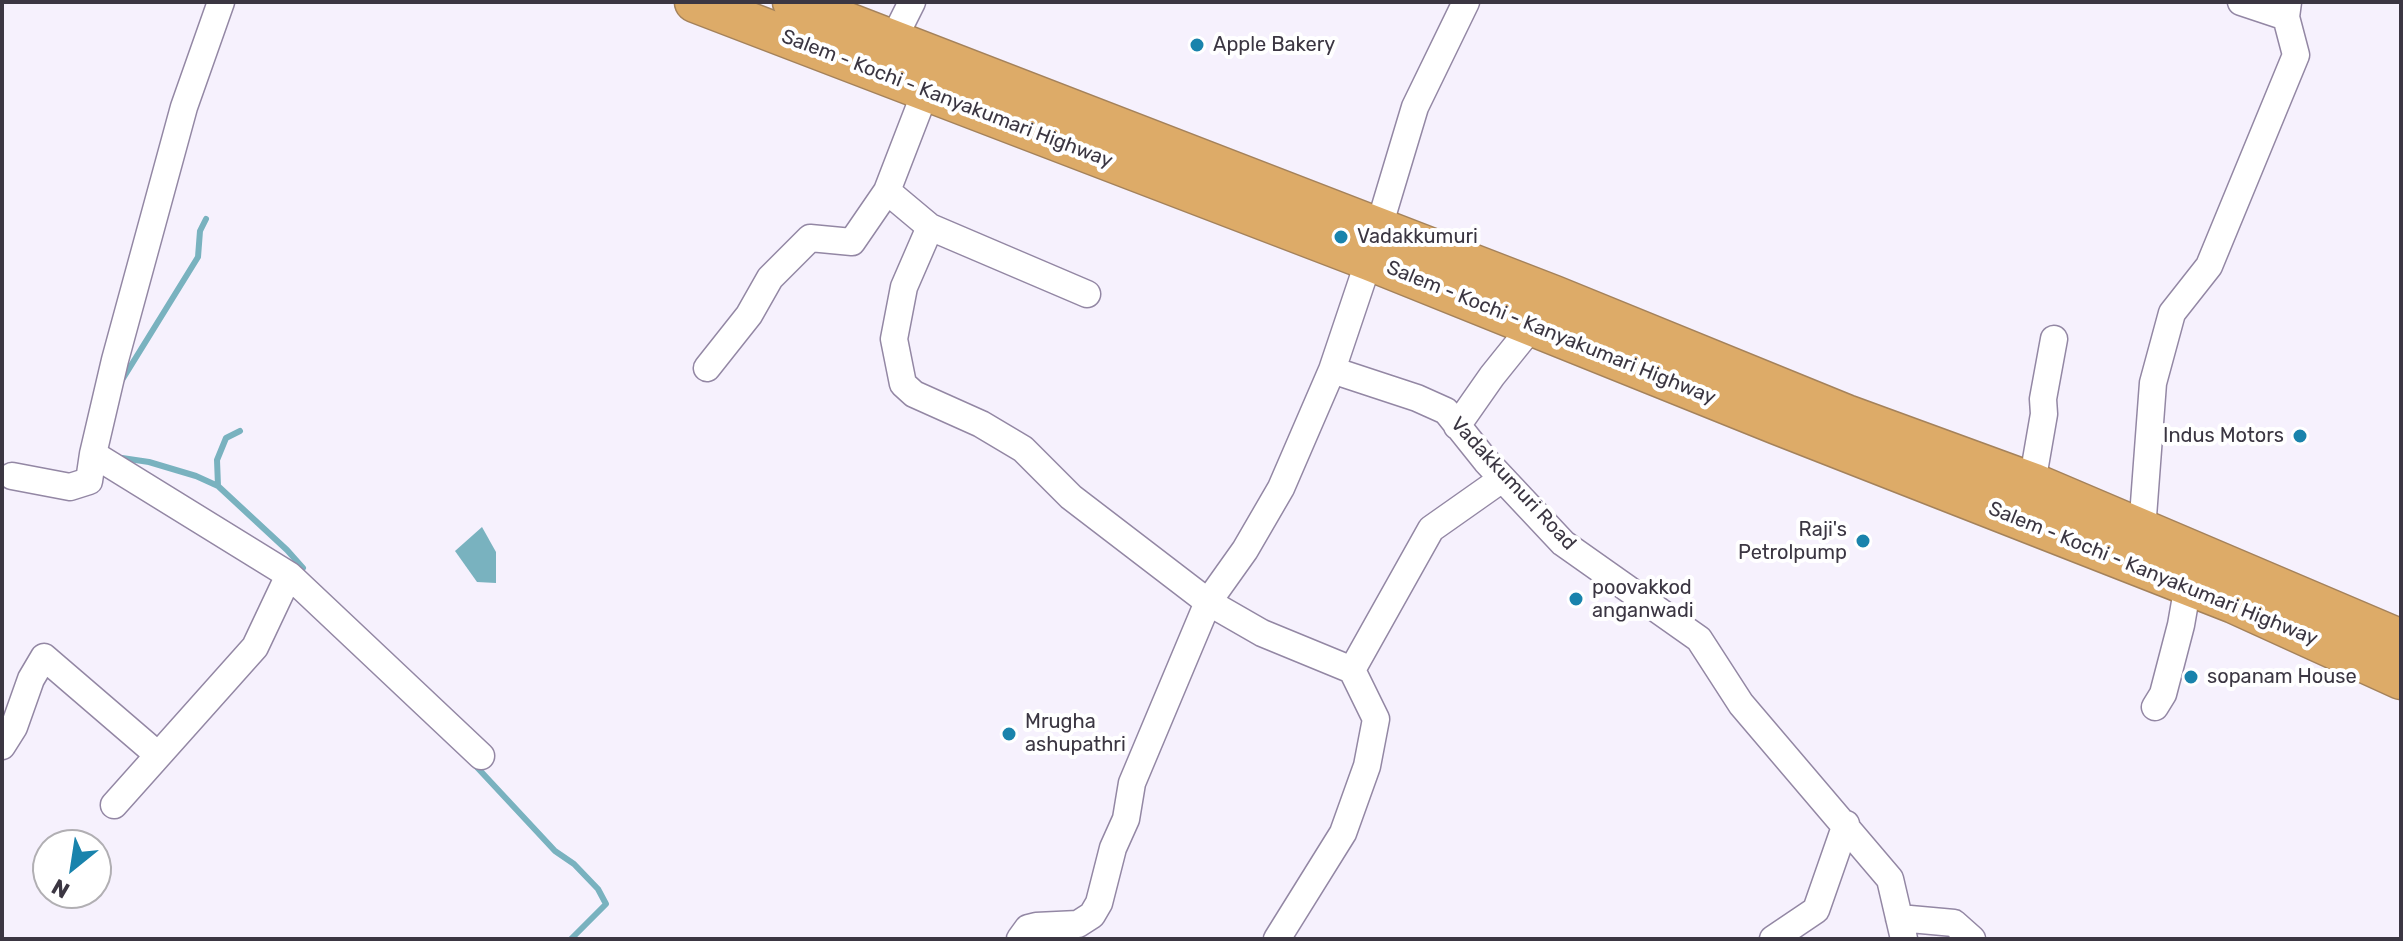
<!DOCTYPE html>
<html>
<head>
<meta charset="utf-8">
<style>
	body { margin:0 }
	#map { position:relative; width:2403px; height:941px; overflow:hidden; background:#f6f1fd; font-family:Rubik,sans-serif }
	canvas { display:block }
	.frame { position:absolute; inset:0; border:4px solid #3b3642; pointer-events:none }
	.north { position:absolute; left:32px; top:829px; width:80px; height:80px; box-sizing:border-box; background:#fff; border:2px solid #b1afb3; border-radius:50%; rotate:210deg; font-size:22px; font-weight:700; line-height:32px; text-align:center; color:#3b3642 }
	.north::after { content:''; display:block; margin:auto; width:28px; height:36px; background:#1983ac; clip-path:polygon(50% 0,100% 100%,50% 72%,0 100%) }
</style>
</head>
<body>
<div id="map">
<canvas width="2403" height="941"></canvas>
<div class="frame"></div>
<div class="north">N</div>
</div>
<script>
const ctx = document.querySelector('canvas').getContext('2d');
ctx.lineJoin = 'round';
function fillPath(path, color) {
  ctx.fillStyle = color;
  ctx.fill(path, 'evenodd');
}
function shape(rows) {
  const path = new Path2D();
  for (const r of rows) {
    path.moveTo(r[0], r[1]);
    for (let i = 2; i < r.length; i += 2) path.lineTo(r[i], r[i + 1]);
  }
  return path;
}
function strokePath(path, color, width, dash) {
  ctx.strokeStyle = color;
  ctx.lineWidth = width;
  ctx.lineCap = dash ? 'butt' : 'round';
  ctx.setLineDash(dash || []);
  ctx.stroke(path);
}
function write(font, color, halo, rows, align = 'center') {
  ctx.font = font + ' Rubik,sans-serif';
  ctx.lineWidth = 8;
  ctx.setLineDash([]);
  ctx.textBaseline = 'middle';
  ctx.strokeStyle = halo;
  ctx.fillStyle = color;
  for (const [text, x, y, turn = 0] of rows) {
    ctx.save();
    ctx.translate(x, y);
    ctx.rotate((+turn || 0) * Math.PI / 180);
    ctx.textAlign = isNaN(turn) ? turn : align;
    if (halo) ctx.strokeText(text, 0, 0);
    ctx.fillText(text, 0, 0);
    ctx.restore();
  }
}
const water = shape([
	[482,527,496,552,496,583,477,582,455,551]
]);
const stream = shape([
	[122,380,198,257,200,231,206,219],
	[240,431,226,438,217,460,218,486,287,550,303,568],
	[122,458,149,462,196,476,218,486],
	[473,763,555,851,574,864,598,889,606,904,571,939]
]);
const minor = shape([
	[1466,2,1415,107,1369,260,1332,370,1417,398,1446,411,1486,461,1563,543,1699,639,1741,704,1890,879,1904,939],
	[2241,2,2286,17],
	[893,40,912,2],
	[926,90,887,191,930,227,1087,294],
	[930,227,904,287,894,339,903,384,914,394,981,424,1023,449,1071,497,1208,602,1262,633,1352,670,1376,719,1367,766,1343,833,1277,939],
	[707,368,749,315,770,278,810,238,852,242,887,191],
	[1457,426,1492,376,1533,325],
	[12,476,70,487,89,481,93,454],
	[2032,483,2044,414,2043,399,2054,339],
	[2142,530,2153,383,2172,313,2209,266,2296,55,2286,17,2288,2],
	[289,575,481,756],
	[1352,670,1431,529,1502,479],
	[2155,707,2163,694,2181,625,2188,585],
	[2,746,14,727,31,679,44,657,158,755],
	[114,805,255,647,289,575,93,454,115,360,184,107,221,2],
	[1899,918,1954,923,1972,939],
	[1020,939,1028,928,1036,926,1078,924,1092,915,1099,903,1113,848,1126,819,1132,783,1208,602,1245,550,1281,488,1332,370],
	[1773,939,1816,910,1846,824]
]);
const highway = shape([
	[695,2,1369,260,1777,424,2234,603,2401,679],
	[793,2,1554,296,1846,415,2032,483,2401,640]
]);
const markers = [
	[1197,45,8,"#1983ac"],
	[1341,237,8,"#1983ac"],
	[2300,436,8,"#1983ac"],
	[1863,541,8,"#1983ac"],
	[1576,599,8,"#1983ac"],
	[2191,677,8,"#1983ac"],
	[1009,734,8,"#1983ac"]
];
const poiNames = [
	["Apple Bakery",1213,45],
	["Vadakkumuri",1357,237],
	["Indus Motors",2284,436,"right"],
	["Raji's",1847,530,"right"],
	["Petrolpump",1847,553,"right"],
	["poovakkod",1592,588],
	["anganwadi",1592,611],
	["sopanam House",2207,677],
	["Mrugha",1025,722],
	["ashupathri",1025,745]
];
const streetNames = [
	["Salem - Kochi - Kanyakumari Highway",947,99,21],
	["Salem - Kochi - Kanyakumari Highway",1551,333,22],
	["Vadakkumuri Road",1513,484,47],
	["Salem - Kochi - Kanyakumari Highway",2153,574,22]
];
fillPath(water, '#79b2bf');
strokePath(stream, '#79b2bf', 6);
strokePath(minor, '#9387a4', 29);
strokePath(highway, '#a4825b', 43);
strokePath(minor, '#fff', 26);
strokePath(highway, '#ddab68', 40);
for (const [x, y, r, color] of markers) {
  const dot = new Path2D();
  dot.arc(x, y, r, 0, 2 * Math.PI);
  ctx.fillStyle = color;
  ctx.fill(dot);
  strokePath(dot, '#fff', 3);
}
write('20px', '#3b3642', '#fff', poiNames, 'left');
write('20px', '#3b3642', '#fff', streetNames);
</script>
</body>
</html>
